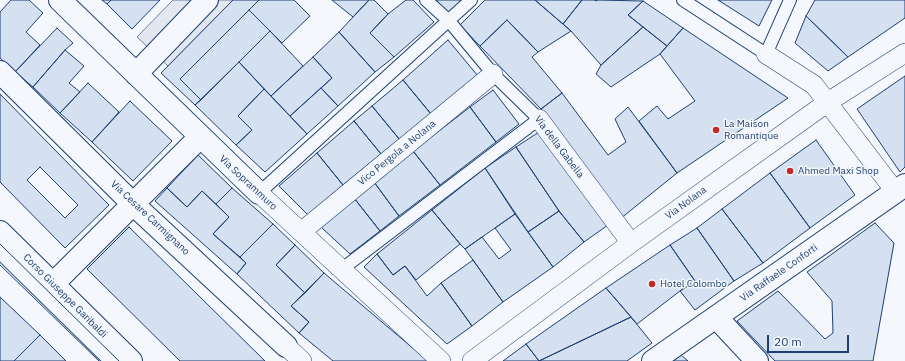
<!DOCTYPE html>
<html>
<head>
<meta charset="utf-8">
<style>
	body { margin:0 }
	#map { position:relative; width:905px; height:361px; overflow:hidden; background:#f4f7fb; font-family:"IBM Plex Sans",sans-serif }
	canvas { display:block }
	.scale { position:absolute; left:767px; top:335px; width:82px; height:18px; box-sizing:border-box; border:2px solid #1d3f73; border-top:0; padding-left:5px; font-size:12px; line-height:14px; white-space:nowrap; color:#1d3f73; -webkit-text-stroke:3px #f4f7fb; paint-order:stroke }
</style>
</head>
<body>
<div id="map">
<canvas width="905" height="361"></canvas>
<div class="scale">20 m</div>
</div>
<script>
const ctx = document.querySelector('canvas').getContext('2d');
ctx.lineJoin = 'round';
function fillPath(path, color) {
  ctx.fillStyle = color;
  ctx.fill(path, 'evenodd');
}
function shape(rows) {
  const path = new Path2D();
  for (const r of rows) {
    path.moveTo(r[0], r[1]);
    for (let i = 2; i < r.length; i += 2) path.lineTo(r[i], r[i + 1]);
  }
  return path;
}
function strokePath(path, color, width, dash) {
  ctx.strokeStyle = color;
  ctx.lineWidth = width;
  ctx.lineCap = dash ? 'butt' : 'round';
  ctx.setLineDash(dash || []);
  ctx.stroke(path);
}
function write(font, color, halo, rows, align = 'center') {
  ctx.font = font + ' "IBM Plex Sans",sans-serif';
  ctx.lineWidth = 3;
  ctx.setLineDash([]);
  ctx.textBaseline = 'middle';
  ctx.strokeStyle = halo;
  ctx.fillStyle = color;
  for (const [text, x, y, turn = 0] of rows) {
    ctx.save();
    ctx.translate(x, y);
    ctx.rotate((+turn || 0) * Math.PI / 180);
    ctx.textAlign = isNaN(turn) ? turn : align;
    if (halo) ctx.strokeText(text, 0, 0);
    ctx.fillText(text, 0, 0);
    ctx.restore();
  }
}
const parking = shape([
	[173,0,233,0,168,66,137,37,173,0]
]);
const building = shape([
	[11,0,29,0,43,13,26,32,40,45,15,72,0,58,0,12,11,0],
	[102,0,111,0,107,4,102,0],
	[111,0,160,0,132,29,107,4,111,0],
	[233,0,259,0,180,79,201,100,195,105,161,73,233,0],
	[259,0,294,0,310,16,282,43,249,10,259,0],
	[332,0,369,0,353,17,332,0],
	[369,0,374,0,388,14,370,33,394,57,375,72,339,32,369,0],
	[406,0,413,0,434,22,394,57,370,33,388,14,406,0],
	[436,0,462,0,449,13,436,0],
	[485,0,535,0,571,31,538,52,507,20,480,46,460,25,485,0],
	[535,0,582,0,563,24,535,0],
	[582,0,594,0,597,1,597,0,643,1,628,15,643,27,601,65,571,31,563,24,582,0],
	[718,0,772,0,759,26,718,0],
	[815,0,905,0,905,18,848,57,806,16,815,0],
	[643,1,683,28,667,46,628,15,643,1],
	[249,10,270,31,201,100,180,79,249,10],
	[806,16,848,57,828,71,795,43,806,16],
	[507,20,538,52,532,57,562,93,541,109,480,46,507,20],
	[643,27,667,46,660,54,611,87,596,74,601,65,643,27],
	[57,28,73,43,65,50,33,87,15,72,57,28],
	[683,28,788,98,677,173,639,121,657,106,668,119,695,101,660,54,683,28],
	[270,31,303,66,271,96,239,62,270,31],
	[339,32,375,72,338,106,321,88,332,78,313,57,339,32],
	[448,40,478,76,431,114,403,80,448,40],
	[65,50,84,66,69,83,80,92,60,113,33,87,65,50],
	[313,57,332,78,290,116,271,96,313,57],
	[239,62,264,89,238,116,252,130,236,145,195,105,239,62],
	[905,76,905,167,900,172,857,109,905,76],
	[403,80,431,114,400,140,372,106,403,80],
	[88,83,119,112,92,142,60,113,88,83],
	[321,88,338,106,307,134,290,116,321,88],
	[264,89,307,134,265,172,236,145,252,130,238,116,264,89],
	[493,90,519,124,496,142,470,107,493,90],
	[562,93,608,155,626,142,615,119,628,107,677,173,620,219,560,132,541,109,562,93],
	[0,94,109,205,65,248,0,182,0,94],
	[40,167,78,205,65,218,27,180,40,167],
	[130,101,172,141,133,181,92,142,130,101],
	[372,106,400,140,381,154,354,121,372,106],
	[470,107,496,142,440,185,413,151,470,107],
	[354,121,381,154,343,185,317,153,354,121],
	[539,132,608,225,584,242,559,211,516,147,539,132],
	[816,140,855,195,810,228,770,173,816,140],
	[516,147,559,211,528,232,485,168,516,147],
	[413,151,440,185,399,216,374,182,413,151],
	[317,153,343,185,308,215,279,186,317,153],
	[198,155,232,188,216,204,202,191,187,207,167,188,198,155],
	[485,168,515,214,465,249,460,244,432,210,485,168],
	[770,173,810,228,763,263,722,209,770,173],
	[374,182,399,216,380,231,354,198,374,182],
	[167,188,187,207,202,191,229,217,213,234,246,263,237,274,155,201,167,188],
	[232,188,273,224,240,257,213,234,229,217,216,204,232,188],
	[354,198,380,231,350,254,321,227,354,198],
	[722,209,763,263,734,281,697,228,722,209],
	[432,210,460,244,416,280,405,266,393,275,377,254,432,210],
	[559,211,584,242,553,267,528,232,559,211],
	[515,214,553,267,503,302,465,249,482,237,499,259,511,250,495,228,515,214],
	[875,223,894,243,873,361,775,361,737,321,778,291,825,339,833,333,832,301,807,272,875,223],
	[273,224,295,245,276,265,305,293,291,306,309,322,299,333,237,274,246,263,240,257,273,224],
	[129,227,265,361,180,361,87,269,129,227],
	[697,228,734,281,695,310,680,291,695,281,670,245,697,228],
	[295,245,324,273,305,293,276,265,295,245],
	[670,245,695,281,680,291,637,324,606,288,670,245],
	[377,254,393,275,405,266,427,296,441,283,472,326,447,344,364,267,377,254],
	[473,260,503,302,472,326,441,283,473,260],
	[324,273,428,361,333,361,299,333,309,322,291,306,324,273],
	[606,288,631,317,539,361,526,344,606,288],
	[0,297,40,335,14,361,0,361,0,297],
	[631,317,652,343,627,361,539,361,631,317],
	[40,335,66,361,14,361,40,335],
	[526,344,539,361,503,361,526,344],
	[681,355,688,361,673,361,681,355]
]);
const service = shape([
	[683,0,766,54,790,0],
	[259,193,471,0],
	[0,253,110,361],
	[342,269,539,119,493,74,449,21,426,0]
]);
const pedestrian = shape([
	[766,54,814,85,895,191],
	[539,119,631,243],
	[259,193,441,361],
	[301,232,493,74],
	[286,346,302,361],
	[472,361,631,243,828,102,905,53]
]);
const minor = shape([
	[60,0,259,193],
	[0,72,133,204,286,346],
	[136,74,207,0],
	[53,284,200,137],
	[716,317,757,361],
	[653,361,905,185]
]);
const secondary = shape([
	[0,232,131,361]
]);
const tram = shape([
	[0,244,119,361],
	[0,265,99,361]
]);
const markers = [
	[716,130,4,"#c62828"],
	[790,171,4,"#c62828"],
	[652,284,4,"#c62828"]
];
const poiNames = [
	["La Maison",724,124],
	["Romantique",724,136],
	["Ahmed Maxi Shop",798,171],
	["Hotel Colombo",660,284]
];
const streetNames = [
	["Via della Gabella",559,147,53],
	["Vico Pergola a Nolana",397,153,-39],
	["Via Soprammuro",248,183,43],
	["Via Nolana",686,203,-36],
	["Via Cesare Carmignano",150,218,43],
	["Via Raffaele Conforti",779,273,-35],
	["Corso Giuseppe Garibaldi",65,296,45]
];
fillPath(parking, '#e3e8f0');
strokePath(parking, '#687fa3', 1);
fillPath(building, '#d5e0f0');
strokePath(building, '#1d3f73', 1);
strokePath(service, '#1d3f73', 14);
strokePath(pedestrian, '#1d3f73', 20);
strokePath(minor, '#1d3f73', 24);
strokePath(secondary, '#1d3f73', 24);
strokePath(service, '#f4f7fb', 12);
strokePath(pedestrian, '#f4f7fb', 19);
strokePath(minor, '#f4f7fb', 22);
strokePath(secondary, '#f4f7fb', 22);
strokePath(tram, '#1d3f73', 1);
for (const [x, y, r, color] of markers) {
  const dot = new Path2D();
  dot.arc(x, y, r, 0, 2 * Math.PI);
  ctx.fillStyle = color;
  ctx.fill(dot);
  strokePath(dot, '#f4f7fb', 1.5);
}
write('10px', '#1d3f73', '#f4f7fb', poiNames, 'left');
write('10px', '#1d3f73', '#f4f7fb', streetNames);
</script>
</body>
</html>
